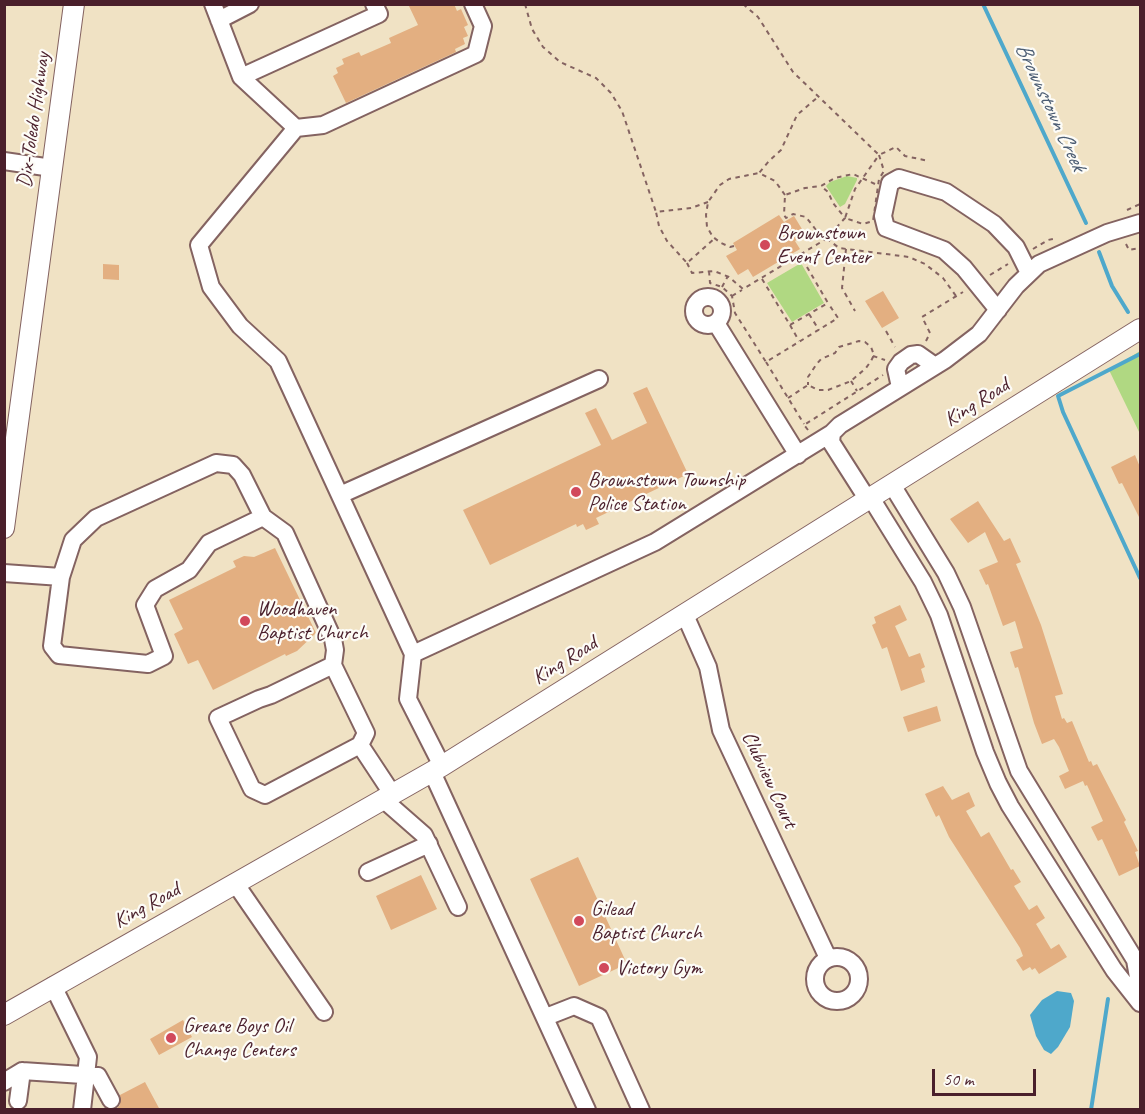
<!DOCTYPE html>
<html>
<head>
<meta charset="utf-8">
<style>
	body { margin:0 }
	#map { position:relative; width:1145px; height:1114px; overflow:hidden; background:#f0e2c4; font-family:Caveat,sans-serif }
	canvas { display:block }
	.frame { position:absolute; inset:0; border:6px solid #4a1f2b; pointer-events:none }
	.scale { position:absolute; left:932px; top:1069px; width:104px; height:27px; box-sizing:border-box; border:3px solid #4a1f2b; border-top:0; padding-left:8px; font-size:18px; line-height:21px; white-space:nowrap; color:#4a1f2b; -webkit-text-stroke:4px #fdfcf7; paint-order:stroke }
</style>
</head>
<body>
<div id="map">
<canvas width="1145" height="1114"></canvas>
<div class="frame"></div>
<div class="scale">50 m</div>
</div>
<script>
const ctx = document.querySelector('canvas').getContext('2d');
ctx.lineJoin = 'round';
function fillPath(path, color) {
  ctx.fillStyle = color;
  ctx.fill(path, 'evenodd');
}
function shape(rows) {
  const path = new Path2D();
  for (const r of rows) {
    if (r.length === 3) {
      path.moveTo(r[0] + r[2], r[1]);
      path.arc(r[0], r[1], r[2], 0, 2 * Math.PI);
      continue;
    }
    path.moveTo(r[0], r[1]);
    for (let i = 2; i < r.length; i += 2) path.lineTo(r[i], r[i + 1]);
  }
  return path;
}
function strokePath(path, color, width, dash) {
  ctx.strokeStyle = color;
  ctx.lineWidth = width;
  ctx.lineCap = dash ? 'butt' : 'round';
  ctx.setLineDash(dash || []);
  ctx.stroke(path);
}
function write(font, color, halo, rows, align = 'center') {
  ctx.font = font + ' Caveat,sans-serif';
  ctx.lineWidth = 4.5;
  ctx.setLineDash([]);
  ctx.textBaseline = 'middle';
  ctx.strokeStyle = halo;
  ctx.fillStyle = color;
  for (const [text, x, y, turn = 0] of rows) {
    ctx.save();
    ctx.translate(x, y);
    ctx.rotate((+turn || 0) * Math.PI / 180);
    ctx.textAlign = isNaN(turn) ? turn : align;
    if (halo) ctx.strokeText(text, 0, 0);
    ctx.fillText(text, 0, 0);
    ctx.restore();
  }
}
const green = shape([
	[847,176,857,178,857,180,845,204,840,207,826,186,830,182],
	[801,263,824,303,792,322,767,283],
	[1140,351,1140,434,1109,370]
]);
const water = shape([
	[1057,991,1071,993,1074,1001,1070,1027,1058,1047,1051,1054,1044,1050,1036,1036,1030,1015,1042,1000]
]);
const stream = shape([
	[983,4,1086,223],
	[1099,252,1112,286,1128,312],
	[1140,354,1058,396,1063,412,1140,578],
	[1091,1110,1108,999]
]);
const building = shape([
	[408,4,454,4,457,11,461,9,468,25,464,27,468,36,463,38,465,44,455,49,456,52,346,103,333,76,338,73,336,68,344,64,342,59,359,52,361,56,391,43,389,38,418,25],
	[779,215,784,222,794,216,805,234,795,241,800,249,753,277,748,269,738,275,726,256,737,250,733,243],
	[103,264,119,265,119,280,103,279],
	[883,291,899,318,882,328,865,301],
	[647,387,688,474,596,518,599,524,586,530,583,524,577,527,576,524,490,565,463,510,601,445,585,413,596,408,612,440,647,423,633,393],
	[1135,455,1140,467,1140,519,1122,483,1119,484,1111,467],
	[978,501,1004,541,1010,538,1021,562,1016,564,1041,625,1063,694,1055,696,1062,719,1064,718,1067,723,1072,721,1089,762,1091,761,1093,766,1097,764,1126,820,1124,822,1138,851,1135,852,1140,866,1119,876,1102,839,1098,841,1091,827,1103,821,1087,785,1085,786,1083,781,1065,789,1059,776,1069,771,1059,747,1054,739,1042,744,1034,723,1018,667,1015,668,1010,652,1023,648,1015,621,1003,626,988,584,986,585,979,570,998,562,985,532,968,543,950,519],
	[275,548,316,633,297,651,286,656,285,654,213,690,198,660,188,664,174,634,183,629,169,600,236,567,233,561,244,556,254,557],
	[900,605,907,620,895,626,909,657,920,653,925,667,921,669,925,682,901,691,887,647,882,649,872,625,876,623,874,617],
	[937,706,941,721,908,732,903,717],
	[943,786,952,800,969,792,975,806,966,811,981,837,989,832,1011,870,1013,869,1021,882,1014,886,1029,910,1037,905,1045,918,1036,924,1051,949,1059,944,1067,957,1039,974,1035,968,1032,970,1030,967,1023,971,1016,960,1023,956,1020,948,949,837,939,815,936,817,925,794],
	[578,857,627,964,579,986,530,879],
	[421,875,437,909,391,930,376,896],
	[183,1020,192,1037,159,1055,150,1039],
	[145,1082,160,1110,115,1110,120,1105,120,1095]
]);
const path = shape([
	[525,4,532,29,543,47,560,62,596,78,611,93,622,111,656,212],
	[743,4,758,17,793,72,879,155,896,147,905,156,929,161],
	[879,155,884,171,879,179,873,221,863,224,845,218,855,189,879,155],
	[875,184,853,174,835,178,821,186,805,188,785,195,784,215,786,218,793,214,806,217,816,230,839,248,909,257,925,264,943,278,956,296],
	[785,195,775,181,759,173,769,161,781,150,797,115,819,96],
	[708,202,691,208,656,212,659,226,667,241,687,263,715,238],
	[1127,210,1140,204],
	[1126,244,1129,250,1140,248],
	[734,246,730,247,721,243,713,237,707,227,706,215,708,202,720,185,729,179,759,173],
	[846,249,842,288,855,311],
	[1033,249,1048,240,1057,238],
	[687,263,692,273,714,271,729,277,743,289,826,239,845,218,833,203,828,192,821,186],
	[709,271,710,283,722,287,732,296,735,313,766,362,838,318,828,303],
	[990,275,1008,264],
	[762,279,790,325,828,303,800,255],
	[722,287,728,276],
	[732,296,742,290],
	[809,314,819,330],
	[790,325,799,341],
	[886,331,895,347],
	[926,341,930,333,922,317,963,292],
	[873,356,885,360],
	[766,362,804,424],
	[851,381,857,391],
	[788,398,808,385,818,390,828,390,851,381,866,368,871,361,874,355,871,347,865,342,859,341,839,347,835,353,821,359,816,365,808,377,808,385],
	[808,430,804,425,883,375]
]);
const minor = shape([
	[213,4,241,77,296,128],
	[219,20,250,4],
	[241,77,379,14,374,4],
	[4,161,52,168],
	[708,311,14],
	[998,310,964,268,944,250,886,228,883,216,890,183,899,178,946,192,994,224,1016,247,1029,273],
	[716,323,798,455],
	[900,387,896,369,901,362,911,355,918,354,935,366],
	[892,485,946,573,962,607,1019,771,1135,960,1140,989],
	[340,495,599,379],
	[871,498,923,582,939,615,985,752,998,783,1010,806,1114,970,1140,1003],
	[868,500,831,442,832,433,840,425,945,360,979,334,1016,286,1039,264,1107,233,1140,223],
	[4,573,61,577,73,540,96,518,216,463,233,465,242,475,263,517,285,533,333,639,335,650,333,665,366,733,360,745,393,795],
	[61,577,52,646,59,655,148,664,164,656,145,605,155,589,189,570,209,543,263,517],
	[685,615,708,667,721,730,828,958],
	[413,654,655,542,832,433],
	[333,665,271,695,259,699,218,718,252,789,265,795,360,745],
	[442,766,408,699,413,654,278,361,240,326,211,287,199,245,296,128,323,125,476,54,483,26,473,4],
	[432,772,587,1110],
	[384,800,424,835,458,907],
	[368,872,429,844],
	[235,883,324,1012],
	[837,979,22],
	[53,986,88,1057,82,1110],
	[546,1017,574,1006,599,1017,641,1110],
	[4,1082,22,1071,98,1076,111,1100],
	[18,1101,22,1071]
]);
const major = shape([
	[4,528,74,4],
	[4,1015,442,766,1140,329]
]);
const markers = [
	[765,245,6,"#d1495b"],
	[576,492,6,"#d1495b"],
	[245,621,6,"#d1495b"],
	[579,921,6,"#d1495b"],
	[604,968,6,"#d1495b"],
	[171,1038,6,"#d1495b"]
];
const streetNames = [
	["Dix-Toledo Highway",34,120,-82],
	["King Road",977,403,-32],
	["King Road",565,661,-32],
	["Clubview Court",769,780,65],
	["King Road",147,906,-29]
];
const poiNames = [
	["Brownstown",777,233],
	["Event Center",777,257],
	["Brownstown Township",588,480],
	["Police Station",588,504],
	["Woodhaven",257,609],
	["Baptist Church",257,633],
	["Gilead",591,909],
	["Baptist Church",591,933],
	["Victory Gym",616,968],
	["Grease Boys Oil",183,1026],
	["Change Centers",183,1050]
];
const waterNames = [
	["Brownstown Creek",1050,107,65]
];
fillPath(green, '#b0d882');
fillPath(water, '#4ea8cb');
strokePath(stream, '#4ea8cb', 4);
fillPath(building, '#e3af81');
strokePath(minor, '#846361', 20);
strokePath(major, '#846361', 22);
strokePath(path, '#846361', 2, [4.5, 4.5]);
strokePath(minor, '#fff', 16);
strokePath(major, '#fff', 20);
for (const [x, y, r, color] of markers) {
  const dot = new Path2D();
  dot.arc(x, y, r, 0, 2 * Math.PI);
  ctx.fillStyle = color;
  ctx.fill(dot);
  strokePath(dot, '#fdfcf7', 2);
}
write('21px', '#4a1f2b', '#fdfcf7', streetNames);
write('21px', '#4a1f2b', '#fdfcf7', poiNames, 'left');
write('italic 22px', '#4c5d73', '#fdfcf7', waterNames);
</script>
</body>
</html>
